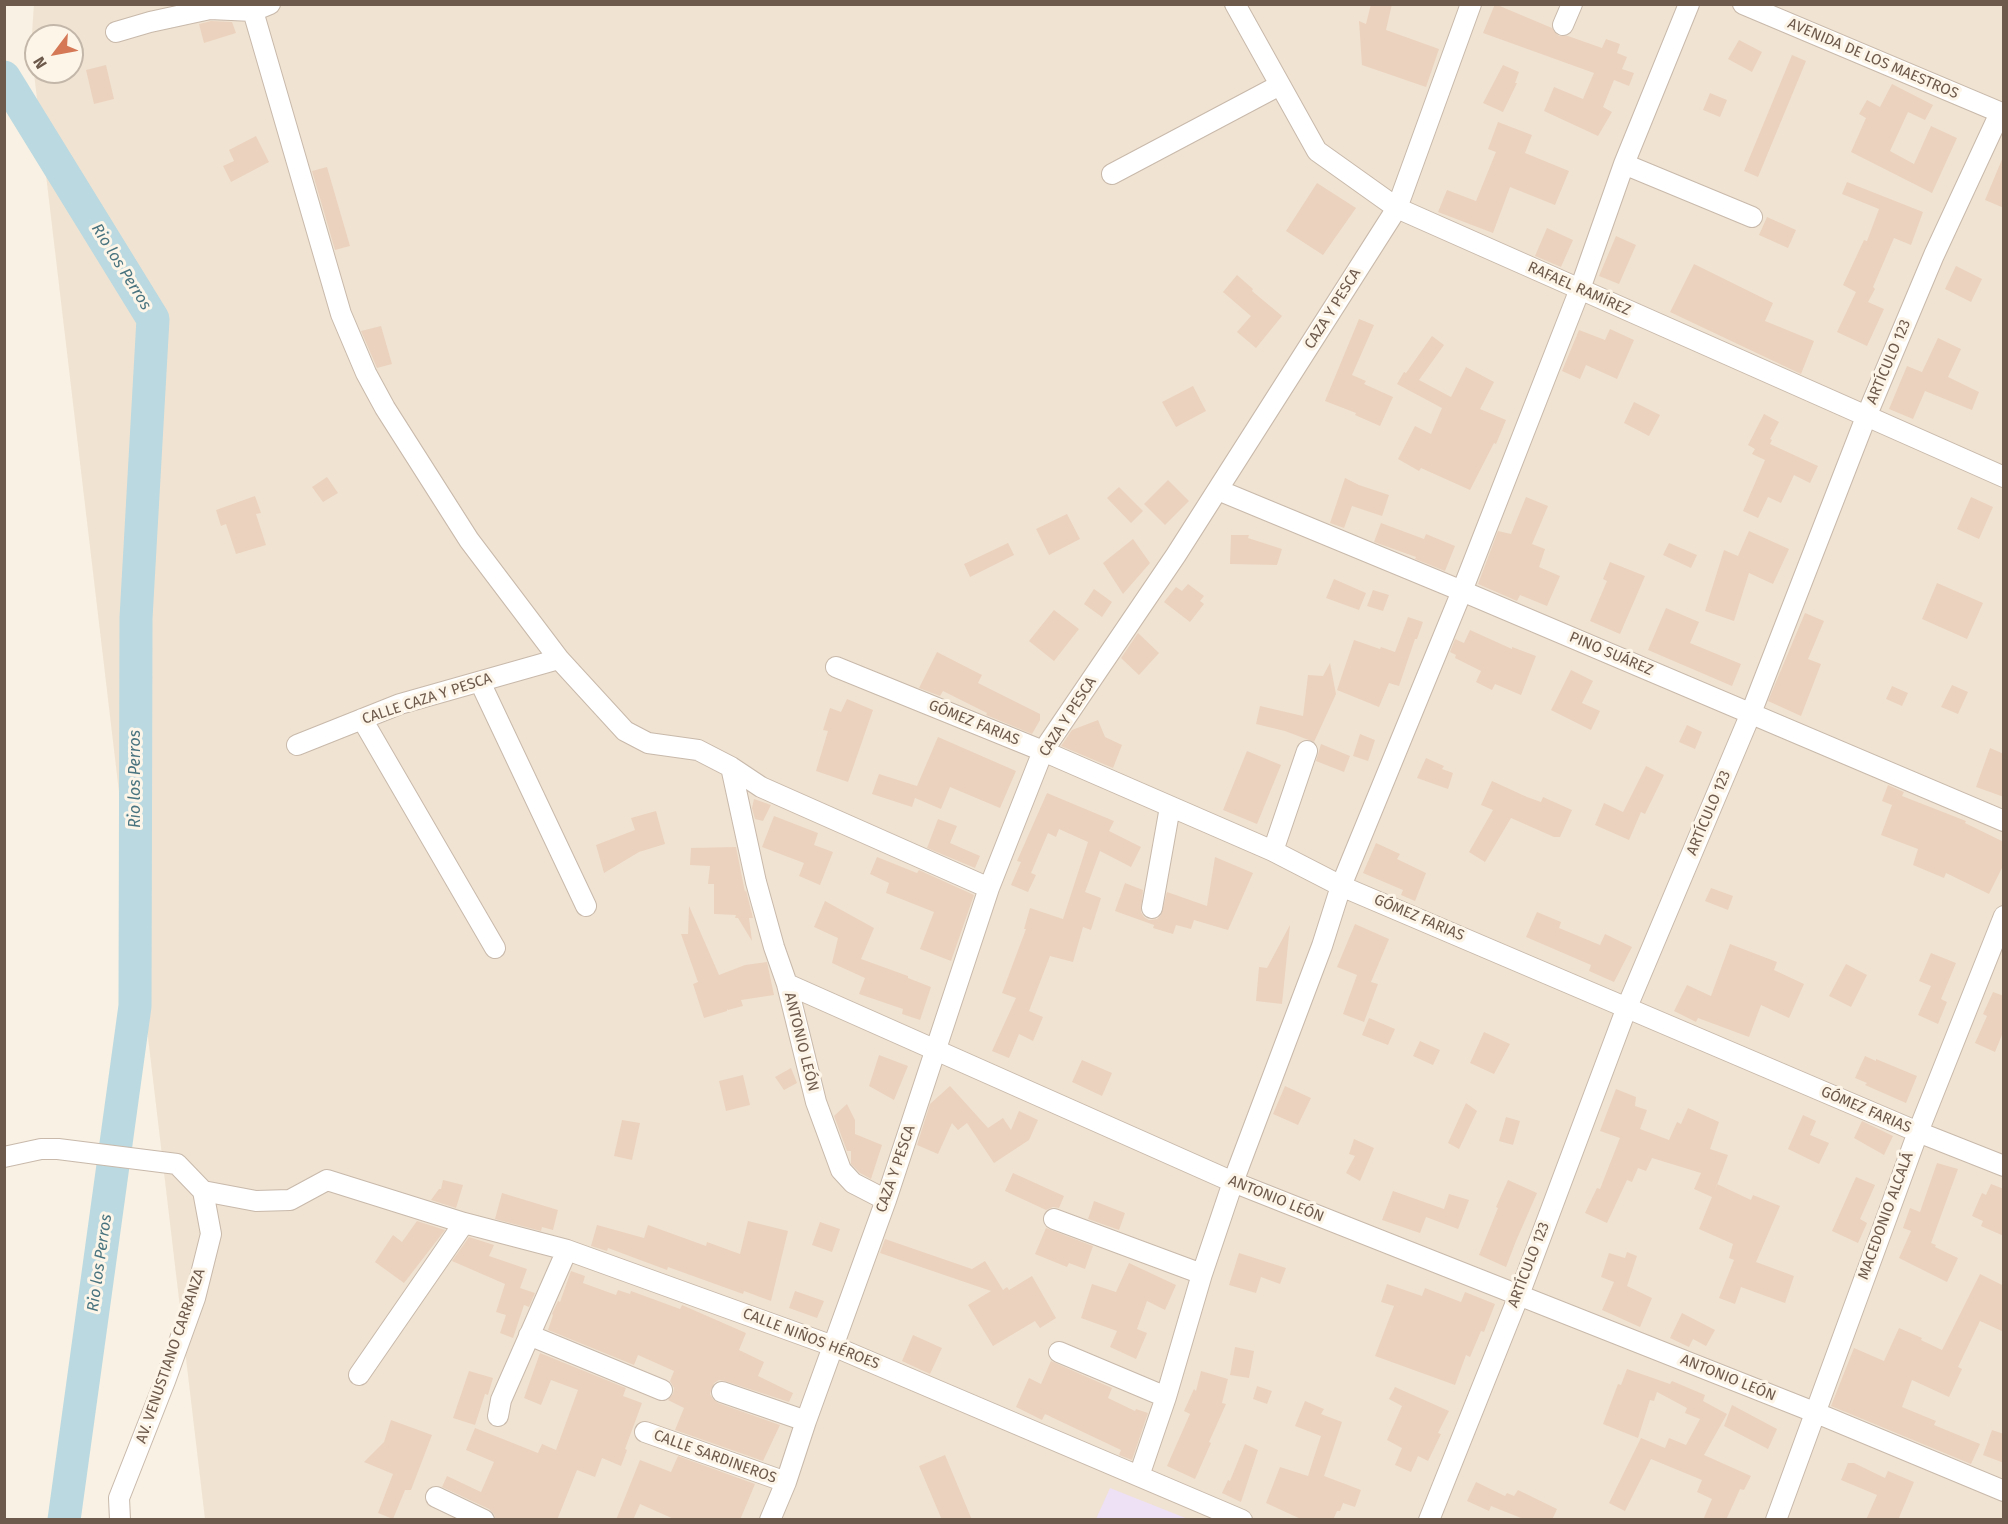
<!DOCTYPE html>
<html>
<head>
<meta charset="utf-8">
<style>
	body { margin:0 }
	#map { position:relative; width:2008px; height:1524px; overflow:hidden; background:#f9f1e3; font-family:"Fira Sans",sans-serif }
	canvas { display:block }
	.frame { position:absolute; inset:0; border:6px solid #6e5a4c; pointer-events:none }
	.north { position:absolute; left:24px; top:24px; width:60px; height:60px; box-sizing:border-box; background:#fcf5e8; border:2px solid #c3b7aa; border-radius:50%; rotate:238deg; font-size:16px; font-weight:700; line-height:24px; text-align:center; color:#6e5a4c }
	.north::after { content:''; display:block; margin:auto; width:21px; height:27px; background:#d57855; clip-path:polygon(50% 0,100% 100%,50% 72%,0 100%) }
</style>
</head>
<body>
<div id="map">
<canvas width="2008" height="1524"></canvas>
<div class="frame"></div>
<div class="north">N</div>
</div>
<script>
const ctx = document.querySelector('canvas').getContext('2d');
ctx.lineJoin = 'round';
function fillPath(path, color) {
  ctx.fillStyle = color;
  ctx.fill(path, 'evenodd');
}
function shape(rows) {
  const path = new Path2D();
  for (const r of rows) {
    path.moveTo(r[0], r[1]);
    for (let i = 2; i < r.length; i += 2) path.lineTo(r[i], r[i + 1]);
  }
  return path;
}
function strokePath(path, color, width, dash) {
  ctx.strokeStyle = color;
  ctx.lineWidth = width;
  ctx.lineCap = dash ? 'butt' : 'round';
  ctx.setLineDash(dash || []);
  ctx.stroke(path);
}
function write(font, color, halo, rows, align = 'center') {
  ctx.font = font + ' "Fira Sans",sans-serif';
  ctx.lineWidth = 6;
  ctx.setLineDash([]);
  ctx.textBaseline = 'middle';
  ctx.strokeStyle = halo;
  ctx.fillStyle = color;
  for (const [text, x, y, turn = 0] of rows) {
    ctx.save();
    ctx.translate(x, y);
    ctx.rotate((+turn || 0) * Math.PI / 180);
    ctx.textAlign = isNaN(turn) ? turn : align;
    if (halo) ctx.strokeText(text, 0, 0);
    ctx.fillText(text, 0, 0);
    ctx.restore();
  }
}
const residential = shape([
	[34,4,2003,5,2003,1519,205,1519,31,48],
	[36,36,72,36,72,72,36,72]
]);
const education = shape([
	[1110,1488,1188,1519,1096,1519]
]);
const river = shape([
	[4,77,153,319,136,618,135,1006,64,1520]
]);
const building = shape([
	[1371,4,1392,4,1386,30,1439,49,1426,87,1362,65,1359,21,1366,24],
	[1495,4,1552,28,1559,36,1568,36,1602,48,1606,39,1620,44,1617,53,1627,57,1622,69,1634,73,1629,86,1614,80,1603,107,1612,112,1598,136,1544,111,1554,87,1583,99,1594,73,1483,33],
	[211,21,232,22,236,33,204,43,199,24],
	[1739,40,1762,52,1752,72,1728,59],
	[1792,55,1806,61,1758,177,1744,171],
	[106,65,114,99,94,104,86,70],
	[1503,65,1519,72,1515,83,1517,83,1503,112,1483,103],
	[1892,84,1933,105,1925,120,1908,112,1890,151,1914,164,1931,126,1957,138,1932,193,1851,152,1866,118,1859,114,1867,100,1880,107],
	[1710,93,1727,100,1720,117,1703,110],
	[1498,122,1532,135,1525,153,1569,171,1555,205,1510,187,1493,233,1438,212,1447,190,1476,201,1496,152,1488,149],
	[256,136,269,162,231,182,223,166,234,161,229,150],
	[2003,157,2004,157,2004,208,1985,200],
	[327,167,350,246,335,250,312,171],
	[1847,182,1923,212,1911,245,1894,238,1873,287,1875,289,1868,302,1884,309,1867,346,1837,332,1856,292,1843,285,1864,240,1867,241,1879,209,1842,194],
	[1317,183,1356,208,1323,255,1286,231],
	[1767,217,1796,230,1788,248,1759,235],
	[1547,228,1573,240,1561,267,1535,256],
	[1616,236,1636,245,1619,284,1599,276],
	[1694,264,1773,303,1765,321,1814,341,1801,374,1670,312],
	[1956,266,1982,279,1971,302,1945,289],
	[1237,275,1253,289,1252,291,1282,316,1256,348,1237,332,1251,316,1223,292],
	[1359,319,1374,325,1352,375,1366,381,1364,384,1393,397,1380,426,1355,415,1356,413,1325,401],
	[381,326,392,364,377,368,361,331],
	[1610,329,1634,340,1617,379,1586,365,1580,379,1562,371,1579,330,1605,340],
	[1432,336,1444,345,1419,380,1451,397,1466,367,1494,382,1480,409,1506,420,1496,444,1494,443,1470,490,1421,468,1419,471,1398,459,1415,426,1431,434,1442,408,1397,384,1404,372,1406,373],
	[1938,338,1961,349,1948,377,1979,392,1972,410,1925,391,1913,419,1889,409,1907,366,1922,372],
	[1193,386,1206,411,1176,427,1162,402],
	[1634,402,1660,415,1649,436,1624,423],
	[1764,414,1779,422,1770,439,1772,440,1770,444,1818,466,1810,483,1794,475,1781,503,1768,497,1758,518,1743,511,1765,460,1752,454,1755,449,1748,445],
	[327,477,338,493,323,502,312,487],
	[1345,478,1359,485,1389,495,1382,516,1352,506,1344,528,1330,523],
	[1168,480,1189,501,1165,525,1144,504],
	[1119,487,1143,511,1131,523,1107,498],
	[255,496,261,513,256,514,266,545,236,554,226,524,221,526,216,510],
	[1526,497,1548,506,1532,544,1545,549,1539,567,1560,576,1547,606,1520,595,1517,601,1478,584,1498,531,1511,534],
	[1971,497,1993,507,1979,539,1957,529],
	[1067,514,1080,539,1049,555,1036,529],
	[1381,523,1424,539,1426,534,1455,546,1445,571,1415,559,1416,557,1374,542],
	[1749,531,1789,549,1773,584,1749,573,1734,621,1705,611,1724,550,1738,556],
	[1231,535,1249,535,1248,538,1282,549,1277,565,1230,564],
	[1133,539,1150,563,1123,594,1103,563],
	[1008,543,1014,555,970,577,964,564],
	[1669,543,1697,555,1691,568,1663,555],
	[1610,562,1645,576,1620,634,1590,621,1607,581,1603,579],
	[1334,579,1366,593,1359,610,1326,598],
	[1937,583,1983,603,1967,639,1922,619],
	[1188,584,1204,596,1200,601,1204,604,1190,622,1164,602,1176,587,1182,591],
	[1094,589,1112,602,1102,617,1084,604],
	[1373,590,1389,595,1383,611,1367,606],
	[1666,608,1699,622,1690,643,1741,664,1732,686,1648,650],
	[1054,610,1079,629,1054,661,1029,641],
	[1805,613,1824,621,1808,659,1821,664,1801,716,1768,701],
	[1408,617,1423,622,1417,639,1415,639,1399,686,1389,683,1379,707,1337,690,1354,640,1380,649,1381,647,1395,652],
	[1470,630,1512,649,1512,647,1536,656,1521,695,1495,684,1492,690,1476,682,1481,671,1455,658,1456,655,1450,652,1455,639,1464,643],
	[1138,633,1159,653,1139,675,1121,658],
	[937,652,982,675,978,683,1040,714,1040,720,1032,734,986,715,987,713,943,691,940,696,919,688],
	[1330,663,1336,694,1314,742,1285,731,1256,724,1260,706,1303,716,1308,675,1323,676],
	[1571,670,1593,681,1582,703,1600,711,1591,730,1551,710],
	[1952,685,1968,692,1958,714,1941,707],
	[1892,686,1908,693,1902,706,1886,699],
	[847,699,873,710,848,782,816,771,828,731,823,730,830,708,841,712],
	[1098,720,1105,737,1122,745,1113,768,1061,746,1072,730],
	[1687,725,1702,732,1695,749,1679,742],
	[1360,734,1375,740,1368,761,1353,756],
	[938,737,1016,771,1000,808,950,787,941,809,915,798,912,807,872,794,879,774,917,786],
	[1321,744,1350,756,1344,772,1316,761],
	[1990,748,2004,754,2004,797,1976,787],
	[1247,751,1281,765,1257,824,1223,810],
	[1426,758,1444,766,1442,769,1453,773,1448,789,1417,778],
	[1646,766,1664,775,1645,814,1641,812,1629,840,1595,825,1604,803,1623,812],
	[1492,781,1527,797,1541,802,1543,797,1572,810,1560,837,1554,837,1511,818,1485,862,1469,852,1493,810,1481,805],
	[1888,785,1904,792,1902,796,1966,821,1965,823,2004,842,2004,864,1989,894,1946,873,1944,878,1913,865,1918,849,1881,835,1892,805,1882,801],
	[1047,793,1114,821,1109,831,1141,847,1131,867,1100,851,1085,892,1101,898,1091,930,1083,927,1073,962,1050,956,1029,1011,1043,1017,1033,1041,1019,1034,1009,1058,992,1051,1016,998,1002,993,1026,929,1024,929,1030,908,1063,919,1088,842,1059,829,1056,837,1048,833,1031,873,1036,875,1028,892,1011,885,1021,862,1017,861],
	[754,799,771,805,763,821,755,819,752,808],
	[656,811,665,844,639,852,604,873,596,845,635,830,631,818],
	[774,816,818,833,814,845,833,852,820,885,799,876,804,863,762,847],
	[938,819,957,826,950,843,980,856,975,868,927,848],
	[1376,843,1400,854,1397,859,1426,873,1415,901,1401,895,1403,890,1363,873],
	[736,847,745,892,746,890,753,918,749,918,752,941,738,918,735,918,736,915,714,914,714,884,708,884,710,866,690,865,691,848],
	[877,857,917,873,919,870,974,895,951,961,920,949,934,912,886,893,889,883,870,874],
	[1215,857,1253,873,1228,930,1194,920,1191,929,1176,925,1173,934,1153,928,1154,925,1115,911,1125,883,1143,890,1141,912,1144,917,1149,920,1157,919,1161,915,1167,892,1207,906],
	[1711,888,1733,896,1728,910,1705,901],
	[825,901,874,928,861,959,908,976,908,978,931,987,920,1020,902,1014,903,1009,859,994,865,978,832,963,838,938,814,927],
	[689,906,719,975,745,965,767,962,774,995,741,1000,743,1006,728,1010,727,1009,727,1011,704,1018,693,984,698,982,681,934,688,934],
	[1537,912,1561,922,1559,928,1600,945,1605,934,1632,947,1614,982,1589,971,1591,965,1526,937],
	[1355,924,1389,939,1371,982,1378,984,1364,1022,1343,1014,1357,975,1337,967],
	[1290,925,1282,1004,1256,1001,1259,967,1267,968],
	[1730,944,1777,962,1774,970,1804,984,1789,1018,1761,1005,1749,1037,1698,1018,1696,1022,1674,1011,1687,985,1711,996],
	[1931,953,1956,963,1941,999,1947,1002,1938,1024,1918,1015,1931,986,1919,981],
	[1846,964,1867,975,1851,1007,1829,996],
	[1993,992,2004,996,2004,1030,1995,1052,1975,1043,1987,1016,1983,1014],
	[1369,1018,1395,1029,1388,1045,1362,1035],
	[1484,1032,1510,1044,1494,1074,1470,1063],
	[1420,1041,1440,1050,1433,1065,1413,1056],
	[879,1055,908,1066,894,1100,869,1086],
	[1865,1056,1876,1061,1876,1059,1917,1076,1906,1103,1865,1085,1867,1083,1855,1078],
	[1082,1060,1112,1073,1102,1096,1072,1082],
	[791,1068,797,1083,784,1090,775,1077],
	[743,1075,750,1105,726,1111,719,1081],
	[950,1086,988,1128,1003,1118,1011,1130,1019,1111,1038,1120,1029,1140,994,1163,967,1123,958,1130,952,1123,938,1154,917,1145,930,1104],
	[1285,1086,1311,1098,1298,1125,1273,1114],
	[1616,1089,1636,1097,1635,1106,1647,1110,1640,1129,1669,1140,1677,1122,1681,1124,1688,1108,1719,1122,1710,1149,1728,1155,1714,1193,1717,1184,1751,1200,1753,1195,1780,1206,1756,1262,1794,1276,1785,1303,1741,1287,1735,1304,1719,1298,1734,1260,1729,1258,1733,1244,1699,1229,1712,1197,1694,1189,1701,1173,1652,1158,1646,1171,1638,1168,1632,1182,1627,1180,1607,1223,1585,1213,1597,1188,1600,1189,1620,1138,1600,1131],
	[1466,1103,1477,1111,1459,1149,1448,1143],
	[847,1104,855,1120,855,1134,882,1145,871,1179,860,1173,851,1164,851,1151,847,1151,834,1116],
	[1803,1115,1816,1121,1810,1135,1829,1143,1819,1164,1788,1149],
	[1506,1117,1520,1121,1513,1145,1499,1141],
	[622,1120,640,1123,632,1160,614,1156],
	[1862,1121,1893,1136,1884,1155,1854,1138],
	[1354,1139,1374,1148,1360,1181,1346,1173,1355,1156,1349,1154],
	[1937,1163,1958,1169,1931,1243,1936,1245,1935,1247,1958,1258,1947,1282,1899,1258,1911,1231,1903,1228,1910,1208,1920,1212],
	[1013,1173,1064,1196,1059,1208,1053,1207,1046,1210,1005,1191],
	[1856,1177,1875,1185,1860,1219,1867,1223,1858,1243,1832,1231],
	[443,1180,463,1185,456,1208,431,1200,439,1189,441,1189],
	[1508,1180,1537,1193,1516,1241,1506,1267,1479,1255,1498,1208,1496,1207],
	[1991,1184,2004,1189,2004,1236,1981,1226,1983,1221,1972,1216,1982,1193,1986,1195],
	[1393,1191,1444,1209,1449,1194,1469,1200,1458,1229,1426,1217,1420,1233,1382,1220],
	[502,1193,558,1210,553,1230,542,1227,541,1231,495,1219],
	[1094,1201,1125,1213,1119,1230,1088,1219],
	[417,1221,445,1230,404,1283,375,1262,393,1235,402,1242],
	[748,1221,788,1231,771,1301,744,1291,743,1294,668,1267,667,1270,608,1248,607,1251,591,1246,597,1225,644,1238,648,1225,706,1246,707,1242,740,1254],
	[820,1222,840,1229,832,1252,812,1245],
	[1046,1228,1093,1246,1085,1269,1069,1263,1067,1267,1035,1254],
	[469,1237,494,1245,489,1256,527,1269,520,1288,535,1293,529,1307,524,1305,513,1338,500,1333,506,1315,496,1312,505,1284,452,1261],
	[885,1239,972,1269,985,1261,1003,1290,1007,1287,1009,1290,1032,1276,1056,1318,1040,1328,1035,1321,993,1346,968,1305,991,1291,880,1253],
	[1627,1252,1637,1256,1627,1286,1652,1298,1640,1327,1602,1310,1614,1282,1601,1277,1609,1253,1625,1258],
	[1239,1253,1286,1268,1280,1284,1261,1277,1256,1293,1229,1285],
	[1129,1263,1176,1285,1165,1310,1147,1301,1137,1329,1147,1333,1136,1359,1110,1347,1117,1331,1081,1318,1092,1284,1116,1292],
	[571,1271,585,1276,583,1283,616,1295,618,1290,630,1294,631,1291,680,1309,682,1305,746,1333,739,1350,764,1362,758,1376,793,1393,789,1402,725,1381,719,1380,714,1383,710,1394,713,1399,718,1403,780,1425,763,1461,675,1430,684,1408,668,1400,673,1394,674,1388,670,1381,674,1371,638,1355,634,1365,548,1330,553,1315,552,1314,558,1301,560,1302],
	[1980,1274,2004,1286,2004,1332,1980,1321,1958,1367,1962,1369,1949,1397,1912,1380,1902,1407,1936,1421,1934,1425,1980,1444,1971,1464,1831,1406,1854,1348,1884,1361,1899,1328,1922,1338,1921,1340,1942,1350],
	[1387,1284,1422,1296,1425,1288,1461,1302,1465,1292,1495,1304,1484,1332,1481,1331,1470,1357,1466,1355,1455,1385,1375,1356,1394,1306,1381,1302],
	[795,1291,824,1301,817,1318,789,1308],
	[1682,1313,1715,1330,1706,1346,1693,1339,1689,1347,1670,1338],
	[913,1335,942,1348,930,1374,902,1361],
	[1235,1347,1254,1351,1249,1378,1230,1375],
	[540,1353,626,1388,623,1396,642,1403,625,1449,627,1450,621,1466,602,1458,595,1477,577,1470,557,1520,496,1520,494,1514,489,1509,442,1487,447,1476,481,1492,494,1462,466,1450,475,1428,538,1453,542,1444,556,1450,578,1390,551,1380,541,1405,524,1398],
	[1051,1361,1112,1388,1108,1398,1135,1411,1136,1409,1148,1413,1132,1460,1119,1455,1121,1450,1045,1414,1042,1420,1016,1407,1029,1378,1041,1384],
	[1627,1369,1670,1384,1672,1381,1705,1395,1703,1401,1727,1414,1704,1455,1751,1476,1744,1490,1740,1489,1726,1520,1703,1520,1712,1499,1697,1492,1702,1480,1651,1459,1625,1511,1609,1503,1641,1438,1665,1448,1669,1438,1686,1445,1700,1419,1685,1413,1687,1408,1657,1392,1654,1401,1650,1400,1638,1438,1603,1424,1618,1384,1621,1385],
	[469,1371,493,1378,488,1395,485,1394,475,1425,453,1418],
	[1201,1371,1228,1379,1222,1403,1226,1404,1209,1442,1211,1443,1195,1479,1167,1466,1190,1414,1184,1411,1194,1389,1196,1391],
	[1257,1386,1272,1391,1267,1404,1253,1399],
	[1395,1387,1449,1411,1438,1433,1441,1434,1428,1461,1418,1456,1411,1472,1395,1465,1402,1448,1387,1440,1402,1406,1389,1399],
	[1305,1401,1324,1409,1321,1414,1342,1422,1324,1476,1361,1490,1355,1507,1343,1503,1340,1511,1337,1511,1333,1520,1303,1520,1266,1503,1280,1467,1308,1476,1321,1436,1295,1426],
	[1732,1405,1777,1429,1768,1449,1724,1426],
	[391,1420,432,1435,411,1490,405,1490,393,1519,378,1513,393,1474,364,1462,384,1442],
	[1992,1430,2004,1434,2004,1463,1983,1455],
	[1245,1444,1258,1450,1241,1502,1222,1493,1228,1480,1230,1481],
	[945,1455,972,1520,942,1520,919,1466],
	[678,1456,755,1484,740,1520,676,1520,640,1504,633,1520,616,1520,640,1460,671,1472],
	[1848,1463,1854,1463,1885,1478,1888,1471,1914,1482,1898,1520,1866,1520,1877,1495,1841,1480],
	[1476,1482,1505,1496,1507,1493,1514,1496,1518,1490,1557,1509,1552,1520,1526,1520,1491,1506,1489,1511,1467,1501]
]);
const street = shape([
	[270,4,253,11,341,314,366,373,385,408,469,540,559,659,625,731,648,743,698,750,731,767,761,787,989,888],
	[1235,4,1317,151,1397,208,2004,477],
	[1743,4,2004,114],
	[1563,25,1572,4],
	[116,32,150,22,210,9,253,11,253,4],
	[1624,164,1752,217],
	[1112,174,1280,85],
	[1218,490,1462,591,2004,821],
	[836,667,1043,751,1273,851,1341,886,1918,1132,2004,1166],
	[480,682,586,906],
	[362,719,495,948],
	[297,745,400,704,559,659],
	[731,767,756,882,774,947,787,984],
	[1273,851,1307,751],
	[1152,908,1170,807],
	[4,1157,41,1149,58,1149,177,1164,203,1191,211,1234,195,1298,165,1381,119,1498,120,1520],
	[203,1191,256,1201,290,1200,327,1180,464,1223,567,1250,833,1346,1242,1520],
	[886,1200,853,1183,841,1170,816,1102,787,984,1233,1182,1814,1412,2004,1491],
	[1054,1219,1202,1274],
	[529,1335,662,1390],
	[1059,1352,1166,1397],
	[359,1375,464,1223],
	[722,1392,806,1421],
	[498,1416,501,1400,567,1250],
	[645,1432,786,1482],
	[1139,1476,1166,1397,1202,1274,1233,1182,1322,946,1341,886,1462,591,1580,289,1624,164,1689,4],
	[436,1497,484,1520],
	[770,1520,786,1482,806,1421,886,1200,989,888,1043,751,1176,555,1397,208,1471,4],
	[1429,1520,1519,1295,1627,1007,1751,713,1866,417,1934,255,2000,113],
	[1776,1520,1918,1132,2004,916]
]);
const streetNames = [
	["AVENIDA DE LOS MAESTROS",1873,59,23],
	["RAFAEL RAMÍREZ",1579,289,24],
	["CAZA Y PESCA",1333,309,-58],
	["ARTÍCULO 123",1889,362,-67],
	["PINO SUÁREZ",1611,654,23],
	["CALLE CAZA Y PESCA",427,699,-18],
	["CAZA Y PESCA",1068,717,-57],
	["GÓMEZ FARIAS",974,723,22],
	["ARTÍCULO 123",1709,813,-67],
	["GÓMEZ FARIAS",1419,918,23],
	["ANTONIO LEÓN",801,1042,76],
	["GÓMEZ FARIAS",1866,1110,23],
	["CAZA Y PESCA",896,1169,-71],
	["ANTONIO LEÓN",1276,1199,22],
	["MACEDONIO ALCALÁ",1886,1216,-70],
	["ARTÍCULO 123",1529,1265,-69],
	["CALLE NIÑOS HÉROES",811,1339,21],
	["AV. VENUSTIANO CARRANZA",171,1356,-71],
	["ANTONIO LEÓN",1728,1378,22],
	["CALLE SARDINEROS",715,1457,20]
];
const waterNames = [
	["Rio los Perros",121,267,58],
	["Rio los Perros",136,779,-90],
	["Rio los Perros",100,1263,-82]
];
fillPath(residential, '#f0e3d2');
fillPath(education, '#eee0f5');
strokePath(river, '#bad9e0', 33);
fillPath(building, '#ebd2be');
strokePath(street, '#c8b9ab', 22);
strokePath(street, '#fff', 20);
write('15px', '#6e5a4c', '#fcf5e8', streetNames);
write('italic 16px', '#49747f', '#fcf5e8', waterNames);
</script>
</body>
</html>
